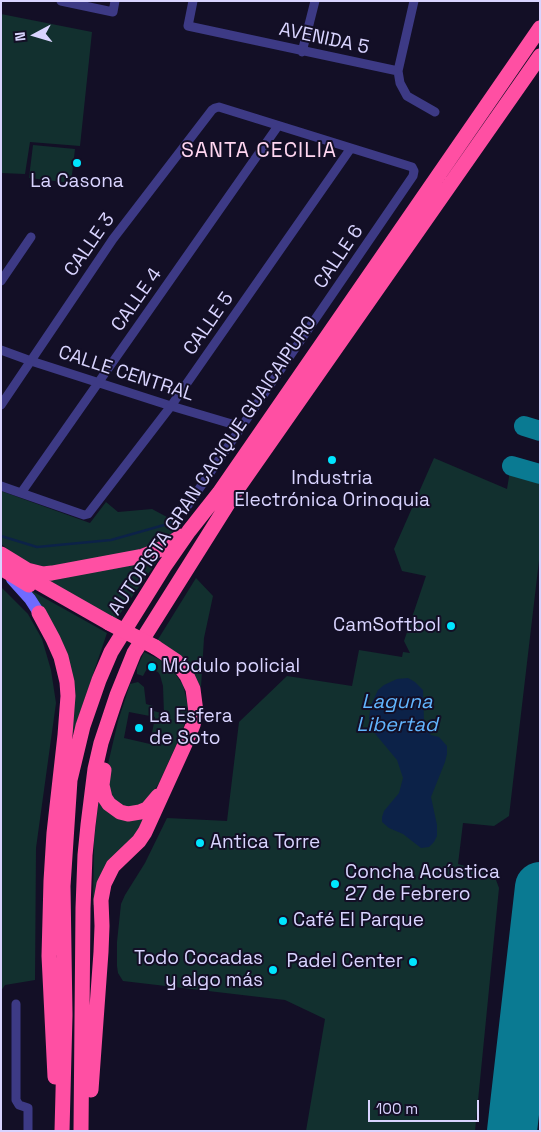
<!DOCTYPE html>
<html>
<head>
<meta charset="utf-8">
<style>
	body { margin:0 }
	#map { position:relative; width:541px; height:1132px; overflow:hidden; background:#130f26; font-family:"Space Grotesk",sans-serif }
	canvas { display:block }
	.frame { position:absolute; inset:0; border:2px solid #d9d4ff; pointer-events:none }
	.north { position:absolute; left:10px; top:10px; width:50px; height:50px; -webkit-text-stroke:4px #130f26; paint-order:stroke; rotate:264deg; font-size:14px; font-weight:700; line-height:20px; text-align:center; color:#d9d4ff }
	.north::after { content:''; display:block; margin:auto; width:18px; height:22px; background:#d9d4ff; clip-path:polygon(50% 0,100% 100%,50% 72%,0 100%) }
	.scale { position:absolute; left:368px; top:1100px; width:111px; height:22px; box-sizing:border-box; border:2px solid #d9d4ff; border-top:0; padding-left:6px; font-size:15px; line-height:18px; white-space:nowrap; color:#d9d4ff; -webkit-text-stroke:4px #130f26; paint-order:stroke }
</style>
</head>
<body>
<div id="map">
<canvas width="541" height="1132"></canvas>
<div class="frame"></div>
<div class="north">N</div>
<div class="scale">100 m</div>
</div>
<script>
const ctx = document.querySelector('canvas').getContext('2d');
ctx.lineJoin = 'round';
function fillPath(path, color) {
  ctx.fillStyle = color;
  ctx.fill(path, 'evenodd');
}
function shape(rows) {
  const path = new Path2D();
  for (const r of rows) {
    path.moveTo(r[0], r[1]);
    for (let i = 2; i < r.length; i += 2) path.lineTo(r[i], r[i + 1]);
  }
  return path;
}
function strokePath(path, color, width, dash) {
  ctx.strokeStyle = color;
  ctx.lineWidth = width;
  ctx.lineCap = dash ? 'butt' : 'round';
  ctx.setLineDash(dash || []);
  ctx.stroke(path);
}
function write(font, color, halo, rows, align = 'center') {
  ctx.font = font + ' "Space Grotesk",sans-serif';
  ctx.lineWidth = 4;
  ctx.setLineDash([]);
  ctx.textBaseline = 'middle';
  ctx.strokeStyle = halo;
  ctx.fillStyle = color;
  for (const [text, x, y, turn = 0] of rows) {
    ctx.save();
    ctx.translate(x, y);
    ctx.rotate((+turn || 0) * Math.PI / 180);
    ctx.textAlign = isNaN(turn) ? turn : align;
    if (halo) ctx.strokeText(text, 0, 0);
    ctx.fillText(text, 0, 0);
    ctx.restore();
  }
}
const green = shape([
	[1,14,92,32,80,146,30,142,25,174,1,173],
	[33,145,75,149,71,183,29,178],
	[434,458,507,489,510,471,540,482,540,552,509,816,494,826,463,823,458,864,475,869,489,875,496,880,499,888,475,1131,306,1131,325,1019,285,1000,123,981,118,973,117,966,117,942,121,904,125,895,145,863,167,818,227,821,239,722,287,676,352,686,359,650,402,657,403,652,410,653,404,641,426,576,402,571,394,549],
	[1,491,90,523,106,502,118,512,152,509,180,524,167,538,153,548,51,568,25,562,1,544],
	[163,553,115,621,33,577],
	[196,578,213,596,204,638,201,687,184,660,157,641],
	[23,586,107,633,71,739,65,665],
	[1,587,28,614,42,639,51,670,56,703,36,848,35,980,5,985,1,991],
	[144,652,165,662,172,669,183,685,188,706,183,730,159,783,150,798,133,809,118,807,110,799,105,777,118,721,130,684,138,682,144,687,146,704,153,706,154,711,164,714,163,686,160,675,158,672,155,671,156,666,150,663,143,676,137,674,137,668],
	[129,712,155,717,150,744,124,738],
	[99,797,104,806,150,810,95,905,93,905,94,841]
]);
const water = shape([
	[408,678,415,682,423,690,424,721,428,731,431,735,439,737,447,746,447,754,445,762,431,797,437,825,437,836,434,842,429,847,421,848,403,834,389,828,382,822,382,817,384,811,399,793,403,778,397,760,377,736,372,729,369,718,371,705,378,690,384,685,397,679]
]);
const stream = shape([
	[1,536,37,547,111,540,182,520]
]);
const taxiway = shape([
	[524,426,540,431],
	[512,466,540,474]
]);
const runway = shape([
	[512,1131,540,887]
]);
const street = shape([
	[61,1,113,12,115,1],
	[193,1,188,26,398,71],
	[414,1,398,71,400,83,407,96,435,112],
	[302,52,315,1],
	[1,281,31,237],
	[1,350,31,361,171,406,242,427],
	[1,405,113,239,212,110,215,108,219,107,412,167,414,171,413,176,186,508],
	[1,486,84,515,88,514,171,406,351,148],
	[21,493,278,126],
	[16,1004,16,1100,19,1105,28,1108,28,1131]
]);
const secondary = shape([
	[12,579,30,599,39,613]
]);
const highway = shape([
	[1,554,27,570,43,574,52,573,143,556,161,549,182,536],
	[1,568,29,585],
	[23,574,109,623],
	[39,613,53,639,61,657,67,682,68,696,65,735,54,833,51,881,49,956,55,1077],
	[104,770,102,785,105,798,109,804,120,812,128,814,140,812,147,809,158,796],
	[91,1090,101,952,102,926,101,900,104,884,113,866,139,841,145,832,186,742,193,725,196,712,193,689,187,676,176,661,155,647],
	[62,1131,65,1015,63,886,70,780,83,726,99,680,111,652,164,567,189,531,219,493,540,28],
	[81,1131,83,908,85,855,88,825,95,769,101,743,117,695,134,653,236,491,540,56]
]);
const highwayBridge = shape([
	[109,623,155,647]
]);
const markers = [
	[77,163,5,"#00e5ff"],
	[332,460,5,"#00e5ff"],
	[451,626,5,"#00e5ff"],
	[152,667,5,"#00e5ff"],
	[139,728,5,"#00e5ff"],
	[200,843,5,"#00e5ff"],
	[335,884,5,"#00e5ff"],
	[283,921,5,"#00e5ff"],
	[413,962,5,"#00e5ff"],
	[273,970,5,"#00e5ff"]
];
const streetNames = [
	["AVENIDA 5",324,39,12],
	["CALLE 3",90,245,-55],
	["CALLE 6",339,257,-56],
	["CALLE 4",137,300,-55],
	["CALLE 5",209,324,-55],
	["CALLE CENTRAL",126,374,18],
	["AUTOPISTA GRAN CACIQUE GUAICAIPURO",213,466,-56]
];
const poiNames = [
	["La Casona",77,182,"center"],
	["Industria",332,479,"center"],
	["Electrónica Orinoquia",332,501,"center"],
	["CamSoftbol",441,626,"right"],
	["Módulo policial",162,667],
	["La Esfera",149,717],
	["de Soto",149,739],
	["Antica Torre",210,843],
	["Concha Acústica",345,873],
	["27 de Febrero",345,895],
	["Café El Parque",293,921],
	["Todo Cocadas",263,959,"right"],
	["y algo más",263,981,"right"],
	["Padel Center",403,962,"right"]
];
const waterNames = [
	["Laguna",397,703],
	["Libertad",397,726]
];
const quarterNames = [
	["SANTA CECILIA",259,151]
];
fillPath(green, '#12302f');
fillPath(water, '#0c2248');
strokePath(stream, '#0c2248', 2.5);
strokePath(taxiway, '#0a7a92', 20);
strokePath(runway, '#0a7a92', 50);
strokePath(street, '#3d3a85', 9);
strokePath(secondary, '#6f6bff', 12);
strokePath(highway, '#ff4fa3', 15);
strokePath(highwayBridge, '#ff4fa3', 15);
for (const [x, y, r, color] of markers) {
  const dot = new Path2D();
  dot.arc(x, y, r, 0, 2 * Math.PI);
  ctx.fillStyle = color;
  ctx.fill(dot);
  strokePath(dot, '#130f26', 2);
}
write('19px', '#d9d4ff', '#130f26', streetNames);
write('19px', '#d9d4ff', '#130f26', poiNames, 'left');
write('italic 20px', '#62b6ff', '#130f26', waterNames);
ctx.letterSpacing = '1px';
write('21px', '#ffd6f0', '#130f26', quarterNames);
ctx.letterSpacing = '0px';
</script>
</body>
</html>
